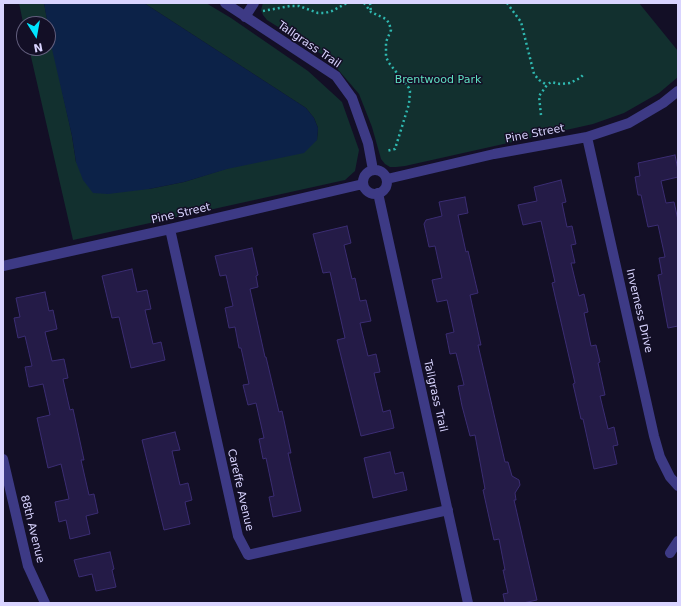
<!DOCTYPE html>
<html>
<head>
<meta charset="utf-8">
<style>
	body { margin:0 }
	#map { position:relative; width:681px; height:606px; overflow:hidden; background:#130f26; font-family:"DejaVu Sans",sans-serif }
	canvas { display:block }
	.frame { position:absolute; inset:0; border:4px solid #d9d4ff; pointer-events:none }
	.north { position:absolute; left:16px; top:16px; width:40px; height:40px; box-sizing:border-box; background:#130f26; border:1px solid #625e7d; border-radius:50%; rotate:169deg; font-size:11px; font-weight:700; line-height:16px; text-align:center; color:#d9d4ff }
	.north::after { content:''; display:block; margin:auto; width:14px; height:18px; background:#00e5ff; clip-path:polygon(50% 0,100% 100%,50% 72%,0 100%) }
</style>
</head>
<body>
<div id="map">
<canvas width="681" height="606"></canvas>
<div class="frame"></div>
<div class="north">N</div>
</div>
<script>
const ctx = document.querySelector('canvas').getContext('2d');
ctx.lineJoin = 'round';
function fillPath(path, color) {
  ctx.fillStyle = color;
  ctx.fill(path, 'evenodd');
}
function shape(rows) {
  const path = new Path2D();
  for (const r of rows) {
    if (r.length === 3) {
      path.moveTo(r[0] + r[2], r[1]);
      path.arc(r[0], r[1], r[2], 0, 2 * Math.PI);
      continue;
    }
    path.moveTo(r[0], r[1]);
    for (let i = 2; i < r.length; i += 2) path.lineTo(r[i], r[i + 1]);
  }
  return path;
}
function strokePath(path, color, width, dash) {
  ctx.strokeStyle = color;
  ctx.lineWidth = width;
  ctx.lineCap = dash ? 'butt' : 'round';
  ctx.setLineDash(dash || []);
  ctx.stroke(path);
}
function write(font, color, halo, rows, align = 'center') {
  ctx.font = font + ' "DejaVu Sans",sans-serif';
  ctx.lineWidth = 3;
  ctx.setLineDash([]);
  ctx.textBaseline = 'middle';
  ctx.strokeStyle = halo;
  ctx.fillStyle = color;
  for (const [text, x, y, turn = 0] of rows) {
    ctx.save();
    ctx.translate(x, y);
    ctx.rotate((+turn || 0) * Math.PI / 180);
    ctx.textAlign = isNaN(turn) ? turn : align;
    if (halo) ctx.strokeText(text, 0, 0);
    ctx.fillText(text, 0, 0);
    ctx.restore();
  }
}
const green = shape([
	[19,3,44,3,48,24,24,24,24,27],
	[144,3,206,3,231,18,308,71,342,102,359,150,355,171,345,180,73,240,29,48,48,48,48,25,72,136,76,162,149,189,184,182,317,140,318,128,314,118,306,108],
	[263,3,639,3,678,51,678,77,659,93,624,113,593,124,405,166,396,167,390,167,385,164,381,159,372,127,359,94,329,59,267,20,263,15,261,10]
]);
const water = shape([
	[44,3,144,3,306,108,314,118,318,128,317,140,304,153,227,169,184,182,149,189,108,194,93,193,83,180,76,162,72,136,52,49]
]);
const building = shape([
	[675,155,678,170,678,177,661,181,666,203,674,202,678,220,678,326,668,328,658,275,662,274,659,258,665,257,658,225,648,227,641,195,638,195,635,177,640,176,638,163,675,155],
	[561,180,566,202,562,203,567,227,572,226,576,244,571,245,575,263,571,263,579,296,584,294,588,312,584,313,591,346,596,345,600,362,598,363,605,395,600,396,608,429,614,427,618,445,613,446,617,464,594,469,583,419,581,419,573,384,575,383,552,283,555,282,541,221,523,225,518,205,537,201,534,187,561,180],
	[465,197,468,213,458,215,466,252,468,251,478,293,470,295,481,345,478,345,505,462,508,462,512,476,519,480,520,485,515,493,516,500,514,500,537,600,523,603,505,603,503,594,508,593,503,570,505,570,499,539,494,540,483,490,485,489,475,435,470,436,462,406,458,386,464,385,456,353,450,354,446,334,454,332,447,300,437,302,432,280,442,278,435,246,429,247,424,224,426,220,442,216,439,202,465,197],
	[347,226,351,243,344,245,352,279,355,278,360,301,366,300,371,321,360,323,368,356,376,354,380,372,374,373,383,412,390,410,394,428,361,436,337,340,345,338,330,272,323,273,313,234,347,226],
	[252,248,258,275,256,276,258,287,250,289,265,357,266,357,279,412,282,411,291,453,288,453,301,511,273,517,269,497,274,496,266,458,263,459,259,439,264,438,256,403,248,405,243,385,249,384,241,348,239,348,235,327,229,328,225,308,233,306,226,275,220,276,215,256,252,248],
	[132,269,137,292,147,290,151,309,145,310,153,344,161,342,165,360,131,368,119,317,112,318,102,276,132,269],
	[45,292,49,311,53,310,57,329,45,332,52,361,64,359,68,378,63,379,70,410,73,409,84,460,81,460,89,495,94,494,98,513,86,516,90,534,70,539,66,520,59,522,55,502,69,499,61,464,48,468,37,418,50,415,43,384,29,387,25,367,32,366,25,336,18,338,14,318,20,317,16,298,45,292],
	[175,432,180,450,172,451,180,485,188,483,192,500,185,502,190,524,164,530,142,440,175,432],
	[390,452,395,474,403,472,407,490,373,498,364,458,390,452],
	[110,552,114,569,112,570,116,587,96,591,92,574,79,577,74,560,110,552]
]);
const path = shape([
	[364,3,371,12,386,19,389,23,391,30,386,42,386,57,389,63,409,88,410,91,409,104,395,149,386,151],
	[370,3,371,12],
	[507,3,521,22,534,74,539,80,547,85],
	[263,11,290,6,299,6,318,13,325,13,332,11,347,3],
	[541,115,539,96,547,85,551,82,560,84,570,83,580,78,584,74]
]);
const minor = shape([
	[225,3,336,76,352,98,368,143,373,170],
	[245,17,254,3],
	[587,137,654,436,660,457,670,477,678,486],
	[375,182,12],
	[387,179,494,154,587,137,629,123,663,103,678,91],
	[378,193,468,603],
	[170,229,238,536,248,555,448,510],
	[3,266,170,229,363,184],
	[3,459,28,566,45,603],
	[670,553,678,541]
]);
const streetNames = [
	["Tallgrass Trail",309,45,34],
	["Pine Street",535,134,-11],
	["Pine Street",181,214,-13],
	["Inverness Drive",639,311,77],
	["Tallgrass Trail",435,396,77],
	["Careffe Avenue",240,490,77],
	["88th Avenue",32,529,76]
];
const parkNames = [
	["Brentwood Park",438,80]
];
fillPath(green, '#12302f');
fillPath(water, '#0c2248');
fillPath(building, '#241b47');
strokePath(building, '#3b2d73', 1);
strokePath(path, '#2fb8b0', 2.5, [2, 3]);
strokePath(minor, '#3d3a85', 10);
write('11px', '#d9d4ff', '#130f26', streetNames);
write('11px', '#5fe0c0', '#130f26', parkNames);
</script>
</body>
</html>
